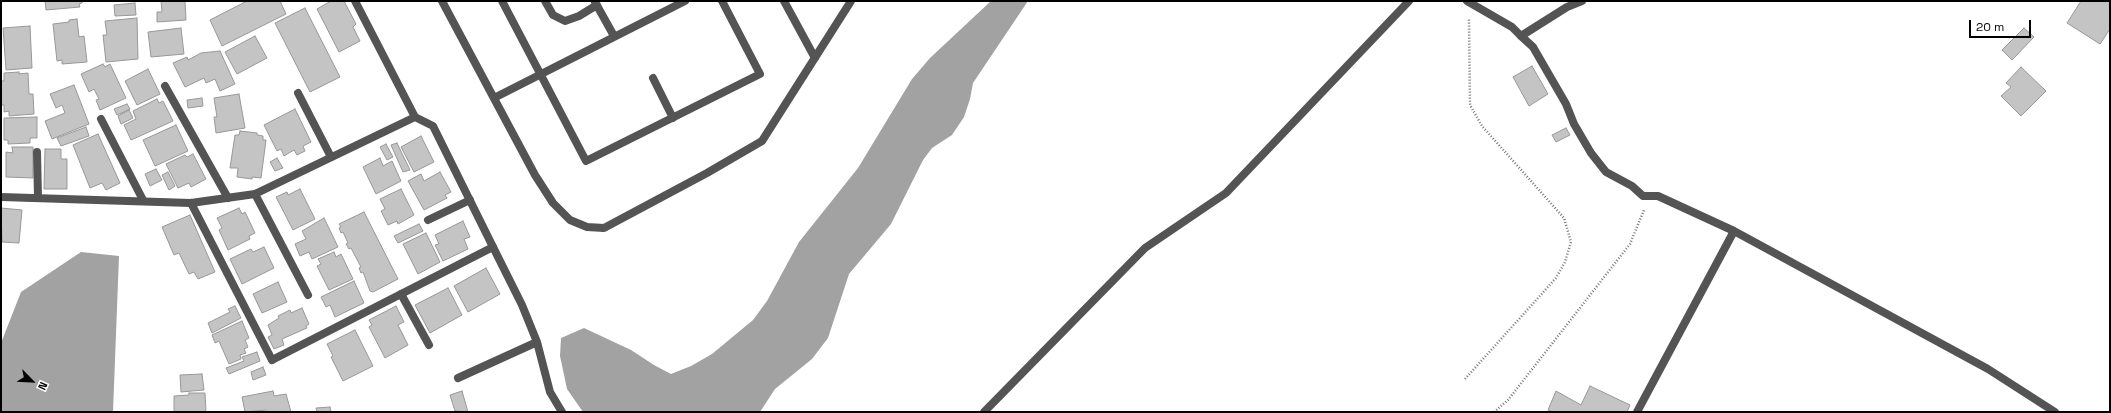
<!DOCTYPE html>
<html>
<head>
<meta charset="utf-8">
<style>
	body { margin:0 }
	#map { position:relative; width:2111px; height:413px; overflow:hidden; background:#fff; font-family:"Space Grotesk",sans-serif }
	canvas { display:block }
	.frame { position:absolute; inset:0; border:2px solid #000; pointer-events:none }
	.north { position:absolute; left:12px; top:361px; width:40px; height:40px; -webkit-text-stroke:3px #fff; paint-order:stroke; rotate:114deg; font-size:11px; font-weight:700; line-height:16px; text-align:center; color:#000 }
	.north::after { content:''; display:block; margin:auto; width:14px; height:18px; background:#000; clip-path:polygon(50% 0,100% 100%,50% 72%,0 100%) }
	.scale { position:absolute; left:1969px; top:20px; width:62px; height:18px; box-sizing:border-box; border:2px solid #000; border-top:0; padding-left:5px; font-size:12px; line-height:14px; white-space:nowrap; color:#000; -webkit-text-stroke:3px #fff; paint-order:stroke }
</style>
</head>
<body>
<div id="map">
<canvas width="2111" height="413"></canvas>
<div class="frame"></div>
<div class="north">N</div>
<div class="scale">20 m</div>
</div>
<script>
const ctx = document.querySelector('canvas').getContext('2d');
ctx.lineJoin = 'round';
function fillPath(path, color) {
  ctx.fillStyle = color;
  ctx.fill(path, 'evenodd');
}
function shape(rows) {
  const path = new Path2D();
  for (const r of rows) {
    path.moveTo(r[0], r[1]);
    for (let i = 2; i < r.length; i += 2) path.lineTo(r[i], r[i + 1]);
  }
  return path;
}
function strokePath(path, color, width, dash) {
  ctx.strokeStyle = color;
  ctx.lineWidth = width;
  ctx.lineCap = dash ? 'butt' : 'round';
  ctx.setLineDash(dash || []);
  ctx.stroke(path);
}
const water = shape([
	[991,1,1028,1,973,83,970,99,964,117,952,135,932,148,923,160,891,224,849,274,828,338,812,359,775,389,760,412,583,412,567,389,560,356,561,338,584,328,631,350,654,365,671,374,691,366,712,354,753,320,767,301,799,242,858,168,912,79,930,58],
	[81,252,119,256,113,412,1,412,1,343,21,292]
]);
const building = shape([
	[45,1,82,1,82,3,79,4,80,7,46,10,45,1],
	[161,1,185,1,186,20,157,22,157,12,162,12,161,1],
	[247,1,280,1,286,14,222,46,210,20,247,1],
	[331,1,344,1,356,24,353,27,360,41,339,52,317,9,331,1],
	[2081,1,2110,1,2110,29,2100,44,2067,23,2081,1],
	[135,3,136,15,115,16,114,5,135,3],
	[305,8,340,77,310,92,275,23,305,8],
	[137,18,138,59,106,62,103,35,107,35,105,21,137,18],
	[77,19,79,37,84,36,87,62,62,64,62,60,57,61,53,24,69,22,69,20,77,19],
	[30,26,32,68,6,70,3,28,30,26],
	[181,28,184,54,151,57,148,32,181,28],
	[2024,28,2034,37,2012,60,2002,50,2024,28],
	[255,36,267,58,237,74,225,52,255,36],
	[220,51,235,84,220,91,215,79,206,83,204,78,185,87,173,63,187,57,188,60,201,53,220,51],
	[103,64,105,67,110,64,126,98,100,110,96,100,99,99,94,89,89,92,81,74,103,64],
	[1532,66,1548,94,1529,106,1513,77,1532,66],
	[2021,67,2046,91,2021,116,2001,96,2011,87,2006,83,2021,67],
	[148,69,160,94,137,105,125,81,148,69],
	[19,72,19,74,28,73,29,94,33,94,34,114,9,116,9,111,4,112,4,105,1,105,1,81,4,81,4,73,19,72],
	[74,85,89,124,52,139,45,121,65,113,62,105,56,108,50,94,74,85],
	[239,94,245,128,216,133,214,117,217,117,214,98,239,94],
	[202,98,203,106,188,108,187,100,202,98],
	[157,99,159,103,163,101,173,121,131,140,124,125,136,119,133,111,157,99],
	[127,104,130,109,117,115,114,109,127,104],
	[295,109,311,142,303,146,305,151,297,155,294,150,284,156,281,149,277,151,264,125,295,109],
	[129,110,133,118,121,124,118,116,129,110],
	[37,117,37,138,30,138,30,143,8,144,8,140,4,140,4,118,37,117],
	[176,125,188,151,155,166,143,140,176,125],
	[86,127,89,136,61,146,57,138,86,127],
	[1566,128,1570,135,1556,142,1552,135,1566,128],
	[240,131,257,133,257,135,263,136,263,140,266,140,261,178,252,177,252,179,237,177,238,168,230,168,235,135,239,135,240,131],
	[98,134,120,183,106,190,102,183,90,188,73,145,98,134],
	[421,136,434,162,414,172,401,147,421,136],
	[397,143,410,170,403,172,391,145,397,143],
	[386,144,393,157,387,160,380,147,386,144],
	[12,147,33,147,33,178,6,177,6,152,13,153,12,147],
	[45,149,61,149,61,159,67,159,67,189,44,189,45,149],
	[193,154,206,179,191,187,189,183,178,188,166,164,185,155,187,157,193,154],
	[277,158,283,168,275,171,270,162,277,158],
	[380,158,383,166,392,161,401,181,376,194,363,167,380,158],
	[156,169,162,180,150,186,145,174,156,169],
	[168,172,175,186,169,190,162,175,168,172],
	[440,172,451,192,445,195,447,198,424,210,408,181,421,174,424,181,440,172],
	[300,189,315,219,293,230,276,197,287,192,288,195,300,189],
	[401,189,414,215,398,224,397,221,388,225,381,211,385,209,380,199,401,189],
	[1,208,22,210,19,243,2,242,1,208],
	[239,208,242,214,245,212,255,233,249,236,250,239,228,250,219,230,222,228,217,218,239,208],
	[364,212,398,279,373,292,370,291,363,272,361,273,359,268,361,267,351,248,349,249,346,244,348,243,343,232,341,233,339,228,341,227,339,224,364,212],
	[190,215,215,272,198,279,194,272,189,274,179,253,174,255,162,227,190,215],
	[324,218,338,247,312,259,309,252,300,256,295,244,306,239,302,231,324,218],
	[463,221,470,237,464,239,468,249,443,261,435,245,439,244,435,235,463,221],
	[419,224,423,231,398,243,394,236,419,224],
	[426,233,440,262,418,274,403,244,426,233],
	[264,247,274,268,242,284,230,259,251,249,253,252,264,247],
	[334,252,336,257,341,254,353,279,329,290,317,266,321,264,318,259,334,252],
	[486,268,500,294,468,312,454,286,486,268],
	[354,281,364,303,335,317,330,305,326,307,321,297,354,281],
	[278,282,287,302,262,313,253,294,278,282],
	[448,288,462,315,430,333,415,305,448,288],
	[235,306,241,318,212,333,208,323,230,312,228,309,235,306],
	[396,306,404,322,398,325,408,345,385,358,369,327,372,325,369,320,396,306],
	[302,308,309,324,306,326,307,328,282,339,284,345,274,349,268,337,272,335,268,325,279,318,278,316,290,310,291,313,302,308],
	[242,321,249,338,245,340,248,347,244,349,246,353,240,355,241,359,229,364,219,341,215,343,212,335,242,321],
	[355,330,373,366,343,381,331,357,333,356,327,344,355,330],
	[257,352,260,361,229,374,226,368,244,361,242,357,257,352],
	[263,367,266,375,253,380,251,372,263,367],
	[202,374,204,390,181,392,180,375,202,374],
	[1590,386,1630,405,1627,412,1553,412,1548,410,1556,391,1581,405,1590,386],
	[273,391,274,396,286,394,291,412,266,412,266,410,245,412,242,397,273,391],
	[462,391,468,412,455,411,450,395,462,391],
	[189,393,205,393,206,412,174,412,174,396,189,395,189,393],
	[330,407,331,412,317,412,316,408,330,407]
]);
const path = shape([
	[1465,379,1556,278,1565,262,1571,242,1564,218,1482,126,1470,105,1469,19],
	[1494,412,1508,400,1630,244,1644,210]
]);
const lane = shape([
	[442,1,535,175,553,203,570,220,587,227,604,228,707,173,762,141,851,1],
	[502,1,586,161,760,74,722,1],
	[545,1,553,15,565,21,579,16,597,5],
	[784,1,815,58],
	[1467,1,1512,27,1521,36],
	[595,2,614,36],
	[653,78,673,118],
	[165,86,228,198],
	[298,93,331,157],
	[494,98,685,1],
	[101,119,143,200],
	[37,152,38,198],
	[255,194,308,295],
	[191,203,272,360],
	[428,220,470,200],
	[493,247,522,305,537,342,550,392,562,412],
	[401,294,429,345],
	[458,378,537,342],
	[984,412,1145,248,1226,193,1409,1]
]);
const street = shape([
	[1582,1,1567,7,1521,36,1533,47,1566,104,1574,124,1591,153,1606,172,1632,186,1643,196,1658,196,1734,231,1988,369,2055,412],
	[1,197,191,203,255,194,415,117],
	[272,360,493,247,433,126,415,117,355,1],
	[1637,412,1734,231]
]);
fillPath(water, '#a2a2a2');
fillPath(building, '#c4c4c4');
strokePath(building, '#989898', 1);
strokePath(path, '#767676', 2.5, [1, 2]);
strokePath(lane, '#545454', 8);
strokePath(street, '#545454', 8);
</script>
</body>
</html>
